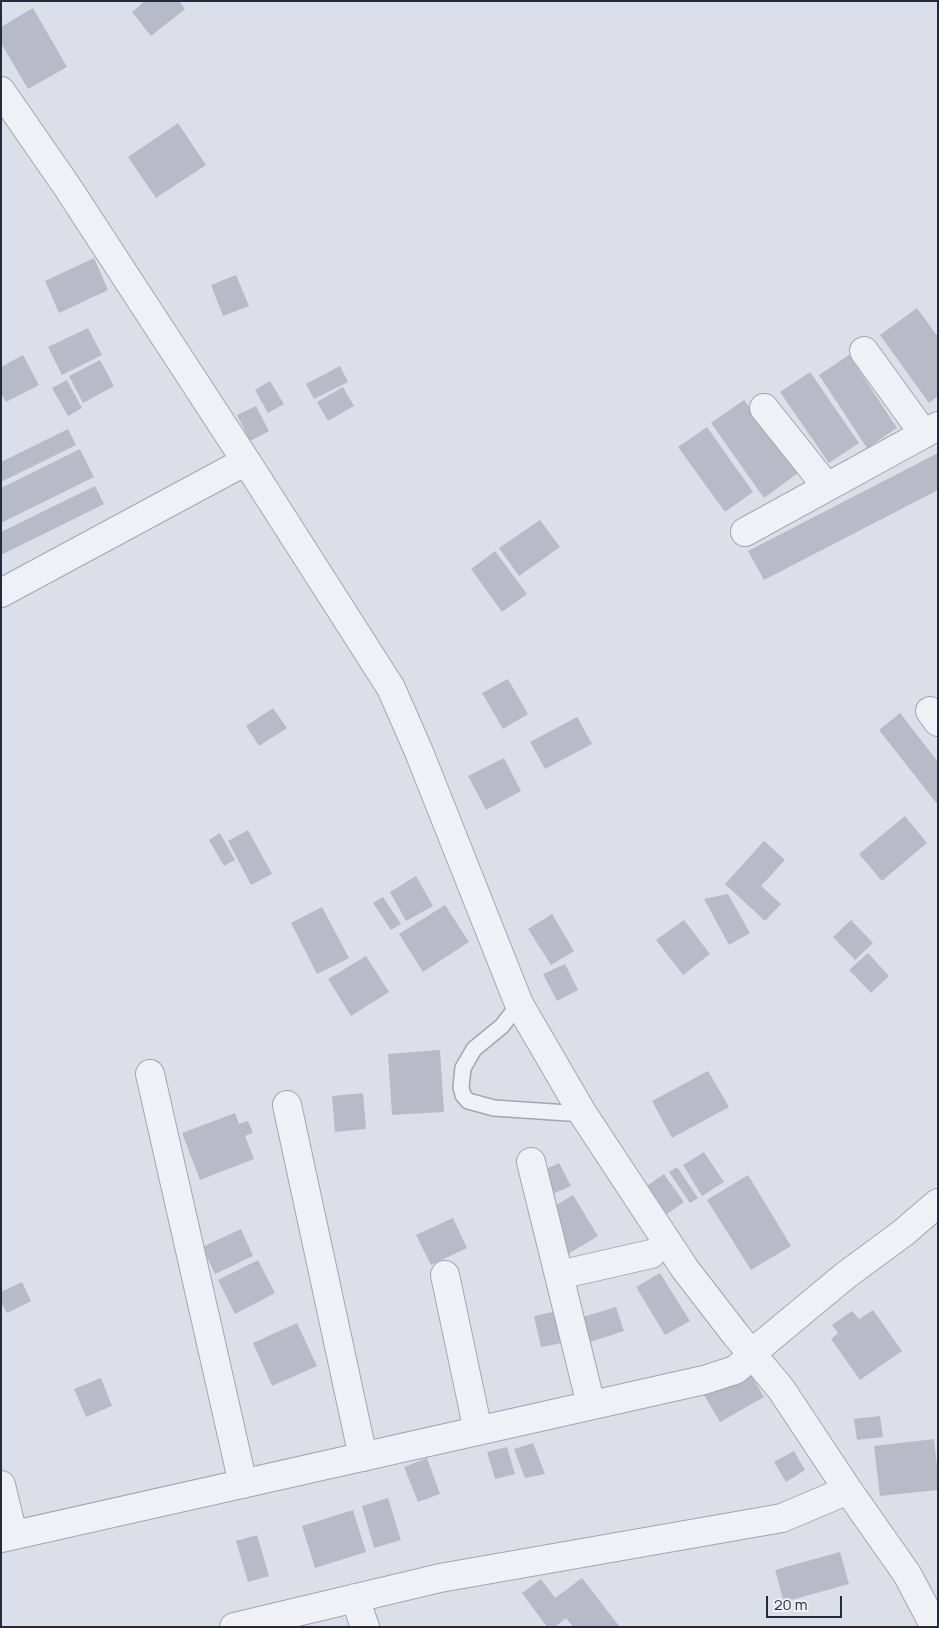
<!DOCTYPE html>
<html>
<head>
<meta charset="utf-8">
<style>
	body { margin:0 }
	#map { position:relative; width:939px; height:1628px; overflow:hidden; background:#dddfe8; font-family:Manrope,sans-serif }
	canvas { display:block }
	.frame { position:absolute; inset:0; border:2px solid #262a3e; pointer-events:none }
	.scale { position:absolute; left:766px; top:1596px; width:76px; height:22px; box-sizing:border-box; border:2px solid #262a3e; border-top:0; padding-left:6px; font-size:15px; line-height:18px; white-space:nowrap; color:#262a3e; -webkit-text-stroke:4px #edeff5; paint-order:stroke }
</style>
</head>
<body>
<div id="map">
<canvas width="939" height="1628"></canvas>
<div class="frame"></div>
<div class="scale">20 m</div>
</div>
<script>
const ctx = document.querySelector('canvas').getContext('2d');
ctx.lineJoin = 'round';
function fillPath(path, color) {
  ctx.fillStyle = color;
  ctx.fill(path, 'evenodd');
}
function shape(rows) {
  const path = new Path2D();
  for (const r of rows) {
    path.moveTo(r[0], r[1]);
    for (let i = 2; i < r.length; i += 2) path.lineTo(r[i], r[i + 1]);
  }
  return path;
}
function strokePath(path, color, width, dash) {
  ctx.strokeStyle = color;
  ctx.lineWidth = width;
  ctx.lineCap = dash ? 'butt' : 'round';
  ctx.setLineDash(dash || []);
  ctx.stroke(path);
}
const building = shape([
	[145,1,179,1,185,9,151,36,132,12],
	[33,8,67,67,28,89,1,43,1,27],
	[178,123,206,165,156,198,128,157],
	[94,258,108,290,59,313,45,281],
	[236,275,249,306,223,316,211,285],
	[917,308,938,337,938,396,929,403,880,335],
	[88,328,102,355,62,375,48,347],
	[23,355,39,385,6,402,1,393,1,367],
	[849,355,897,428,867,448,819,375],
	[100,360,114,386,83,403,69,376],
	[340,366,348,382,314,399,306,384],
	[810,372,859,443,829,463,780,392],
	[67,380,82,408,68,416,52,388],
	[270,381,284,404,268,413,255,390],
	[343,387,354,406,328,421,317,402],
	[744,400,798,473,764,498,711,423],
	[256,406,269,431,250,441,237,415],
	[707,427,753,492,725,512,678,447],
	[68,429,76,445,1,482,1,462],
	[80,449,94,477,1,523,1,488],
	[938,453,938,490,764,580,748,551],
	[95,486,104,504,1,555,1,532],
	[540,520,560,547,519,576,499,548],
	[495,551,527,594,502,612,471,569],
	[508,679,528,714,503,729,482,693],
	[273,708,287,728,259,746,246,726],
	[900,713,938,762,938,805,879,730],
	[577,717,592,744,545,769,530,742],
	[504,758,521,791,486,810,468,776],
	[905,816,927,843,882,881,859,854],
	[248,830,272,874,251,885,228,841],
	[220,833,235,860,224,866,209,840],
	[764,841,785,860,761,886,781,904,765,921,725,884],
	[416,876,433,906,406,921,390,892],
	[728,894,750,933,729,945,704,899],
	[383,897,401,924,391,930,373,903],
	[445,905,469,942,423,972,399,934],
	[322,907,349,958,317,974,291,923],
	[552,914,574,951,551,965,528,929],
	[684,920,710,954,683,975,656,940],
	[851,920,873,943,855,960,833,937],
	[868,953,889,976,871,993,849,970],
	[366,956,389,992,351,1016,328,979],
	[565,964,578,990,557,1001,543,974],
	[440,1050,444,1112,392,1115,388,1054],
	[708,1071,729,1107,672,1138,652,1101],
	[363,1093,366,1129,335,1132,332,1096],
	[235,1113,239,1124,248,1121,253,1133,245,1136,254,1159,200,1180,182,1133],
	[704,1152,724,1182,702,1196,683,1165],
	[559,1163,571,1186,548,1196,537,1173],
	[677,1167,698,1198,690,1203,669,1172],
	[664,1174,684,1202,667,1214,647,1186],
	[748,1175,791,1246,751,1270,707,1200],
	[573,1195,598,1236,568,1254,543,1213],
	[453,1218,467,1248,431,1265,416,1235],
	[241,1229,253,1256,215,1274,202,1247],
	[258,1260,275,1293,235,1314,218,1280],
	[660,1273,690,1321,665,1335,636,1287],
	[22,1282,31,1301,7,1313,1,1302,1,1292],
	[616,1307,624,1331,584,1344,576,1319],
	[562,1310,568,1342,541,1347,534,1316],
	[873,1310,902,1351,860,1380,831,1339,838,1333,832,1325,852,1311,859,1319],
	[297,1323,317,1366,272,1386,253,1343],
	[745,1365,764,1397,720,1422,701,1390],
	[101,1378,112,1406,86,1417,74,1389],
	[880,1416,883,1437,857,1440,854,1419],
	[934,1439,938,1475,938,1490,880,1496,874,1446],
	[533,1443,545,1474,525,1478,514,1449],
	[507,1447,515,1474,495,1479,487,1452],
	[794,1451,805,1470,786,1482,774,1462],
	[427,1458,440,1494,418,1502,404,1467],
	[388,1498,401,1540,374,1548,362,1506],
	[353,1510,366,1552,315,1568,302,1526],
	[257,1535,269,1576,248,1582,236,1541],
	[840,1552,849,1584,784,1602,775,1570],
	[582,1578,620,1627,573,1627,566,1618,555,1627,547,1627,522,1593,541,1579,555,1598]
]);
const service = shape([
	[519,1004,502,1026,474,1049,463,1068,461,1087,463,1095,468,1101,494,1108,583,1114]
]);
const minor = shape([
	[1,91,68,188,246,461,391,688,419,752,519,1004,583,1114,685,1269,736,1335,781,1389,848,1490,907,1574,935,1627],
	[864,351,924,434],
	[764,408,827,487],
	[745,532,938,426],
	[1,593,246,461],
	[930,711,938,722],
	[150,1074,243,1484],
	[287,1105,363,1457],
	[531,1162,591,1405],
	[445,1275,478,1431],
	[559,1275,651,1254],
	[1,1485,13,1535],
	[1,1538,704,1380,735,1370,747,1360,752,1353,846,1275,903,1233,938,1203],
	[355,1598,365,1627],
	[234,1627,440,1578,782,1518,848,1490]
]);
fillPath(building, '#b8bac7');
strokePath(service, '#a2a5b2', 18);
strokePath(minor, '#a2a5b2', 30);
strokePath(service, '#f0f1f6', 15);
strokePath(minor, '#f0f1f6', 28);
</script>
</body>
</html>
